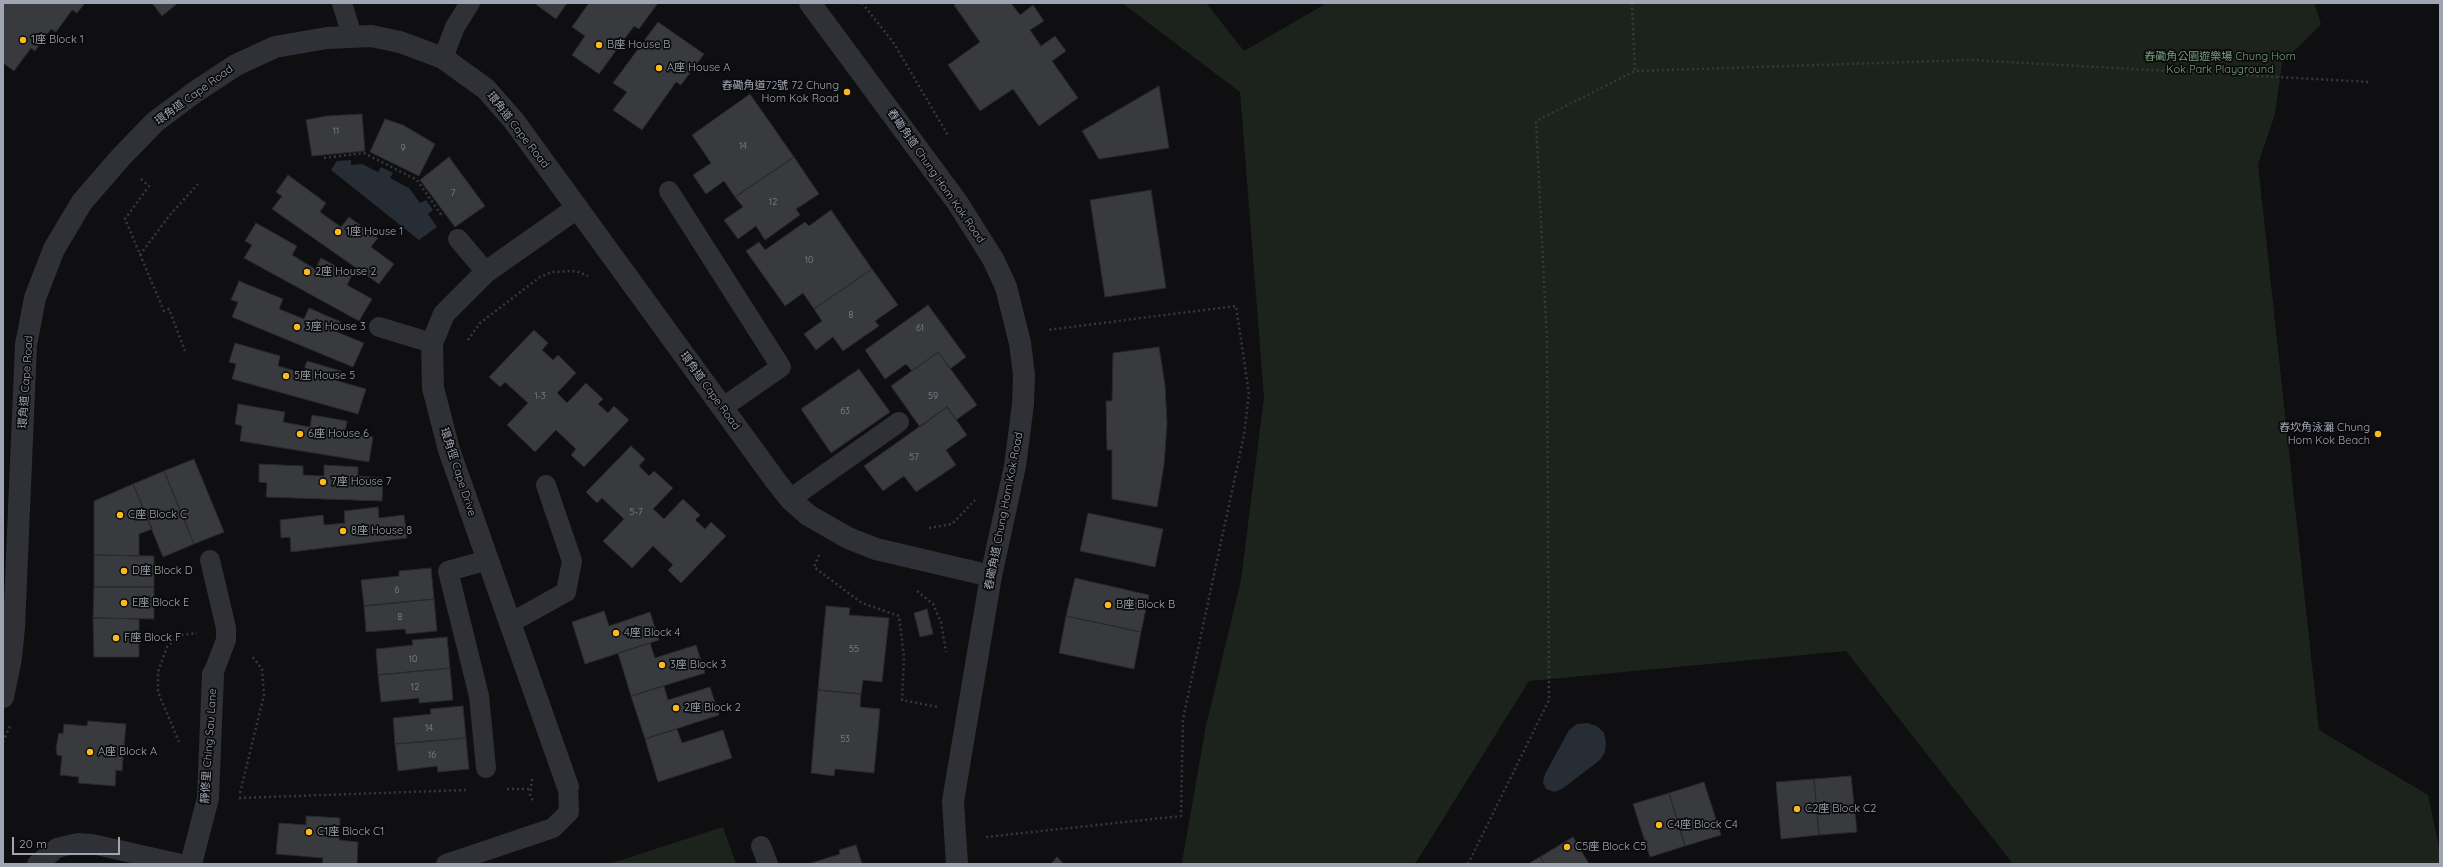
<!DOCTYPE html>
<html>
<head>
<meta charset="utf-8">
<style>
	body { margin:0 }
	#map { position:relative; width:2443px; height:867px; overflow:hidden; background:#0f0f11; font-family:Quicksand,sans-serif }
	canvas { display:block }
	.frame { position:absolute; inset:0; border:4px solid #a0a5b2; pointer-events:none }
	.scale { position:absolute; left:12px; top:837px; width:108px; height:18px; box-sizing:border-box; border:2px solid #a0a5b2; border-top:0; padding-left:5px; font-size:12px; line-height:14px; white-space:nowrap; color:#a0a5b2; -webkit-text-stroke:3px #0a0a0c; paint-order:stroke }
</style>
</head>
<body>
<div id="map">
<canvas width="2443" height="867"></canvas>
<div class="frame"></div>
<div class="scale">20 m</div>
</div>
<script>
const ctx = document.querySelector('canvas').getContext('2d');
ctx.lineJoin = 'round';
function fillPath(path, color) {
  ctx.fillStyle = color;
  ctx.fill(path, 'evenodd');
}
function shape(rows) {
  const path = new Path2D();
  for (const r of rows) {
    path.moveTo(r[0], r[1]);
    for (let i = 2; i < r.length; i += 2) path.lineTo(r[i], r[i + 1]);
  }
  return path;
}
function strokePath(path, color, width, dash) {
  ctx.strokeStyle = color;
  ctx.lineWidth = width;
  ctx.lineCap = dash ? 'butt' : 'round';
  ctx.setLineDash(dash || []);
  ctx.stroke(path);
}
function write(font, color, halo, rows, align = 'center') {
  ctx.font = font + ' Quicksand,"Noto Sans TC",sans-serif';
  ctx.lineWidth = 3.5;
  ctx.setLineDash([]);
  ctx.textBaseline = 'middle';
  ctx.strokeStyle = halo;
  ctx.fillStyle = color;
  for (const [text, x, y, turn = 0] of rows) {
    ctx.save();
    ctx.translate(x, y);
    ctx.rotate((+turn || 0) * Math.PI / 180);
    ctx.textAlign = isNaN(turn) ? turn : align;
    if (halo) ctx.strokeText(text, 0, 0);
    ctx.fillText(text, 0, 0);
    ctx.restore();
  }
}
const green = shape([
	[1122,3,1206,3,1244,51,1327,3,2314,3,2321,24,2282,63,2275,114,2258,164,2319,730,2428,795,2440,851,2440,864,2013,864,1846,651,1529,681,1415,864,1184,864,1182,862,1206,726,1241,580,1264,397,1240,92],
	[723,827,736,864,609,864]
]);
const water = shape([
	[351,160,351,165,362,164,378,172,381,167,393,173,390,178,409,188,420,203,426,200,433,210,428,214,437,227,419,240,331,170,337,161],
	[1587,723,1597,726,1604,733,1606,742,1605,752,1600,760,1562,789,1554,792,1546,789,1543,782,1545,774,1569,730,1577,724]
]);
const building = shape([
	[3,3,85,3,77,13,72,10,56,32,51,29,35,51,31,48,14,71,3,63,3,3],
	[152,3,178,3,162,16,152,3],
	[534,3,567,3,556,19,534,3],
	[589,3,658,3,639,29,634,26,599,74,572,55,585,36,572,27,589,3],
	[957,3,1011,3,1020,15,1033,5,1044,21,1030,30,1041,46,1055,36,1066,51,1052,61,1078,98,1039,126,1013,89,980,111,948,65,980,42,954,5,957,3],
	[658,22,704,54,681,85,676,82,642,130,613,110,627,92,613,83,658,22],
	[1159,86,1169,148,1099,159,1082,131,1159,86],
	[750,94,794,157,735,197,724,181,706,194,693,175,711,163,692,135,750,94],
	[362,114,365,151,312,156,306,120,326,116,362,114],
	[385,119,403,125,435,144,419,176,370,152,385,119],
	[449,157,485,206,455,227,420,180,449,157],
	[794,157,819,194,796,209,800,215,765,240,756,226,738,239,724,220,743,207,735,197,794,157],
	[288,175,326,203,320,212,341,227,349,217,378,238,371,247,394,264,379,284,272,209,282,196,276,192,288,175],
	[1151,190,1166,288,1105,297,1090,200,1151,190],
	[831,210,872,269,814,309,803,293,785,306,746,251,759,242,765,250,805,222,809,226,831,210],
	[256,223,297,246,292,255,315,269,321,258,352,275,347,285,372,299,359,321,244,258,252,245,245,241,256,223],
	[872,269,898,305,875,321,879,326,843,351,833,337,816,350,804,334,822,321,814,309,872,269],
	[239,281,283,299,279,309,304,319,309,308,341,322,337,332,364,343,353,367,232,317,238,302,231,300,239,281],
	[928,305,966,357,950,369,938,352,912,371,906,364,885,379,865,350,928,305],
	[534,330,548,343,542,350,553,360,558,355,576,373,557,393,567,403,586,383,603,399,598,404,608,413,614,406,629,420,584,467,571,455,576,449,556,430,535,452,507,425,528,403,505,382,500,387,489,377,534,330],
	[235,343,280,356,278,366,303,373,307,361,341,371,338,381,366,389,358,414,232,379,236,364,229,362,235,343],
	[1159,347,1165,385,1167,423,1164,465,1157,507,1112,499,1112,450,1107,450,1106,401,1112,401,1113,353,1159,347],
	[938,352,977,405,956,420,947,407,920,427,891,386,938,352],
	[859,369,890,412,831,453,801,409,859,369],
	[238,404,285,412,283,422,310,427,312,415,347,421,345,432,373,437,369,462,240,441,242,426,235,424,238,404],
	[947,407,967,435,946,450,956,465,916,492,904,476,883,491,864,466,947,407],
	[631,446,645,459,639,466,649,476,654,471,673,488,653,509,664,519,683,499,700,515,695,520,705,529,711,522,726,536,681,583,668,570,673,565,653,546,632,568,603,541,624,519,602,498,597,503,586,492,631,446],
	[194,459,224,532,194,544,164,471,194,459],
	[259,464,303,466,303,475,324,476,324,465,358,467,358,476,383,478,382,501,266,497,267,483,259,482,259,464],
	[164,471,194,544,163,557,133,484,164,471],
	[133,484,152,529,139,534,139,556,94,555,94,501,133,484],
	[378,507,379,518,404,515,407,538,291,552,290,537,281,538,280,520,323,515,324,525,345,523,344,511,378,507],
	[1088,513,1163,529,1155,567,1080,551,1088,513],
	[94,555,154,556,154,587,94,587,94,555],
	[431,568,434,599,364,606,361,580,399,576,399,571,431,568],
	[1075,578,1149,595,1141,632,1066,616,1075,578],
	[94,587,154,587,154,619,93,618,94,587],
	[434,599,437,631,406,634,405,629,366,632,364,606,434,599],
	[826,606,850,608,849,615,889,618,882,682,863,680,861,694,818,690,826,606],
	[927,609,933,634,920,637,914,613,927,609],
	[604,611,609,626,650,612,659,640,585,664,572,622,604,611],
	[1066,616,1141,632,1134,669,1059,653,1066,616],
	[93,618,139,619,139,657,94,657,93,618],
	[447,637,450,668,378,675,376,649,413,645,412,640,447,637],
	[650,643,655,658,696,645,705,673,631,696,618,653,650,643],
	[450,668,453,700,419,703,419,698,381,702,378,675,450,668],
	[664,686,668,700,710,687,719,715,645,739,631,696,664,686],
	[818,690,861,694,860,707,880,709,874,773,835,769,834,776,811,773,818,690],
	[463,706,466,738,395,744,393,718,431,714,430,709,463,706],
	[88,721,126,724,122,771,116,770,115,786,78,783,79,777,60,775,62,756,57,755,56,748,59,733,63,734,64,724,87,726,88,721],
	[677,729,682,743,723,730,732,758,658,782,645,739,677,729],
	[466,738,469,769,438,772,437,766,398,771,395,744,466,738],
	[1851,776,1857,832,1819,835,1814,779,1851,776],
	[1814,779,1819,835,1781,839,1776,782,1814,779],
	[1704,782,1721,835,1685,846,1669,793,1704,782],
	[1669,793,1685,846,1650,857,1633,804,1669,793],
	[306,816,340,818,339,840,358,842,357,864,322,864,323,858,276,854,279,823,306,825,306,816],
	[1573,837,1589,864,1545,864,1540,857,1573,837],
	[856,845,862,864,808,864,840,854,839,850,856,845],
	[1057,857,1064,864,1051,864,1057,857],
	[1540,857,1545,864,1528,864,1540,857]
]);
const path = shape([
	[862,3,893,42,949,137],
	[1632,3,1635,71,1970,60,2370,82],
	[324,158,364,153,417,180,442,216],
	[141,179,149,186,125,219,164,311,169,309,185,351],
	[140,255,169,216,198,184],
	[468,340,480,323,540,277,552,272,576,271,588,276],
	[929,528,952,524,975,500],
	[819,555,814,567,862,603,899,616,904,657,902,700,938,707],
	[917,591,933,604,941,622,946,652],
	[3,742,10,726],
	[179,742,158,692,158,672,167,647,180,635,197,633],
	[532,779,530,795,534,803],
	[507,789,531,789],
	[240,793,264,695,262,669,252,656],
	[239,798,466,790],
	[986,837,1181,816,1183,719,1244,435,1249,394,1236,306,1047,330],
	[1468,864,1549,700,1547,342,1536,121,1635,71]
]);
const service = shape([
	[342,3,352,36],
	[443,58,455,27,470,3],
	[669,191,781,367,722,408],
	[458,239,486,272],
	[379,327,432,343],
	[790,499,899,422],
	[210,560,226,628,226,640,213,674],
	[510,623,566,592,572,561,546,485],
	[486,768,479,696,448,571,488,560],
	[761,846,768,864],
	[37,864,57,848,78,843,92,844,181,864],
	[446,864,553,828,569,812,568,787]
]);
const minor = shape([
	[810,3,957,202,993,259,1006,287,1020,343,1024,375,1023,404,1015,466,991,576],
	[568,787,449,450,433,388,432,343,444,314,486,272,577,208],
	[191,864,208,798,213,674]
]);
const tertiary = shape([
	[3,697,11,658,14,627,26,345,35,298,54,249,82,202,121,157,155,122,195,92,236,65,275,47,327,38,371,36,400,42,443,58,486,89,514,121,775,480,790,499,808,515,848,538,876,549,991,576,953,801,957,864]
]);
const markers = [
	[23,40,4,"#f9ba1f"],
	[599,45,4,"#f9ba1f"],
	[659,68,4,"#f9ba1f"],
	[847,92,4,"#f9ba1f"],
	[338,232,4,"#f9ba1f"],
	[307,272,4,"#f9ba1f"],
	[297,327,4,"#f9ba1f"],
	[286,376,4,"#f9ba1f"],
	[300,434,4,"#f9ba1f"],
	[2378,434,4,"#f9ba1f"],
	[323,482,4,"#f9ba1f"],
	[120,515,4,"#f9ba1f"],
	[343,531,4,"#f9ba1f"],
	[124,571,4,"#f9ba1f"],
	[124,603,4,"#f9ba1f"],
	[1108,605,4,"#f9ba1f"],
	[616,633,4,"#f9ba1f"],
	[116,638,4,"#f9ba1f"],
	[662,665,4,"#f9ba1f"],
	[676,708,4,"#f9ba1f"],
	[90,752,4,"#f9ba1f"],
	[1797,809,4,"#f9ba1f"],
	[1659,825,4,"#f9ba1f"],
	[309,832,4,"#f9ba1f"],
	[1567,847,4,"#f9ba1f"]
];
const numberNames = [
	["11",336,131],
	["14",743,146],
	["9",403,148],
	["7",453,193],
	["12",773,202],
	["10",809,260],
	["8",851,315],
	["61",920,328],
	["1-3",540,396],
	["59",933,396],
	["63",845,411],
	["57",914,457],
	["5-7",636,512],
	["6",397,590],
	["8",400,617],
	["55",854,649],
	["10",413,659],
	["12",415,687],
	["14",429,728],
	["53",845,739],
	["16",432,755]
];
const poiNames = [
	["1座 Block 1",31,40],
	["B座 House B",607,45],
	["A座 House A",667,68],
	["舂磡角道72號 72 Chung",839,86,"right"],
	["Hom Kok Road",839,99,"right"],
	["1座 House 1",346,232],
	["2座 House 2",315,272],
	["3座 House 3",305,327],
	["5座 House 5",294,376],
	["舂坎角泳灘 Chung",2370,428,"right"],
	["Hom Kok Beach",2370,441,"right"],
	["6座 House 6",308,434],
	["7座 House 7",331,482],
	["C座 Block C",128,515],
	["8座 House 8",351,531],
	["D座 Block D",132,571],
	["E座 Block E",132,603],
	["B座 Block B",1116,605],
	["4座 Block 4",624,633],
	["F座 Block F",124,638],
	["3座 Block 3",670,665],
	["2座 Block 2",684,708],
	["A座 Block A",98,752],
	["C2座 Block C2",1805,809],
	["C4座 Block C4",1667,825],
	["C1座 Block C1",317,832],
	["C5座 Block C5",1575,847]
];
const parkNames = [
	["舂磡角公園遊樂場 Chung Hom",2220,57],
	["Kok Park Playground",2220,70]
];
const streetNames = [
	["環角道 Cape Road",194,95,-36],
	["環角道 Cape Road",518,130,52],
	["舂磡角道 Chung Hom Kok Road",936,176,55],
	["環角道 Cape Road",26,382,-86],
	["環角道 Cape Road",710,391,54],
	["環角徑 Cape Drive",458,472,72],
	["舂磡角道 Chung Hom Kok Road",1004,511,-79],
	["靜修里 Ching Sau Lane",209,746,-86]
];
fillPath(green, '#1c231d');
fillPath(water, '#262d35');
fillPath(building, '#393a3e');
strokePath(building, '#29292d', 1);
strokePath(path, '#36383d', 2.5, [2, 3]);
strokePath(service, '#303136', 20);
strokePath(minor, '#303136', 22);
strokePath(tertiary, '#303136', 22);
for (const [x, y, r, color] of markers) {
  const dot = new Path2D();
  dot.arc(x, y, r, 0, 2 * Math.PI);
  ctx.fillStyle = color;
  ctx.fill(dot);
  strokePath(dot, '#0a0a0c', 1.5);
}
write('9px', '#868a95', null, numberNames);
write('11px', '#a0a5b2', '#0a0a0c', poiNames, 'left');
write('11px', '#759f7a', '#0a0a0c', parkNames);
write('11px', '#a0a5b2', '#0a0a0c', streetNames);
</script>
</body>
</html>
